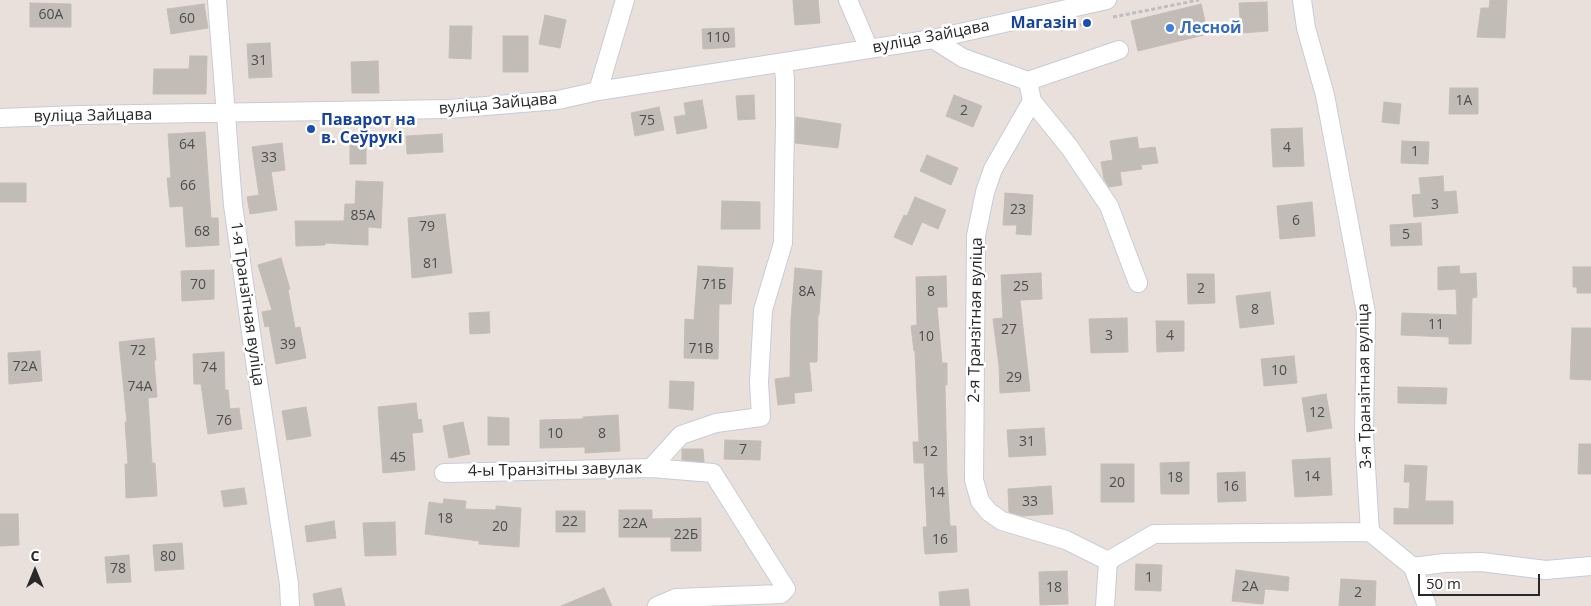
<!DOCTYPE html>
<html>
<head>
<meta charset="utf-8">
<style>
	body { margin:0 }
	#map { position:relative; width:1591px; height:606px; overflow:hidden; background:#eae0db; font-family:"Open Sans",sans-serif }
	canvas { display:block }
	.north { position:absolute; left:10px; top:546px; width:50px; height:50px; -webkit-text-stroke:4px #fff; paint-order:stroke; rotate:0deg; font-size:14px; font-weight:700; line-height:20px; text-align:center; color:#282828 }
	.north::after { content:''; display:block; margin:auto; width:18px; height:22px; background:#282828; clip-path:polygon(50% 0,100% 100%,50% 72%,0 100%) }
	.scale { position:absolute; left:1418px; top:574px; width:122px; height:22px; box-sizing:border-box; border:2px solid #282828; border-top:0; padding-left:6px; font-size:15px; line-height:18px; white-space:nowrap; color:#282828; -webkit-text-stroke:4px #fff; paint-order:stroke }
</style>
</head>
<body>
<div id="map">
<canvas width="1591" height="606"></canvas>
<div class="north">С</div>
<div class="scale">50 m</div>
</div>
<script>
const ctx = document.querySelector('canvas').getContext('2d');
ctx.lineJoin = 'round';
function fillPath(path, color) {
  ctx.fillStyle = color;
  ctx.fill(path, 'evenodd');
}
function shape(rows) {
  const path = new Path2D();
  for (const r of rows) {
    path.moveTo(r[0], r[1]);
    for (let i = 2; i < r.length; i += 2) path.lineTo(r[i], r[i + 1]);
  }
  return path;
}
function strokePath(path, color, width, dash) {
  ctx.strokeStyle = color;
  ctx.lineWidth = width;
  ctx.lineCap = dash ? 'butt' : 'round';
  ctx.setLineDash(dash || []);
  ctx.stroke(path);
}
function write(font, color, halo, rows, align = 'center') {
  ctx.font = font + ' "Open Sans",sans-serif';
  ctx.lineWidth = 5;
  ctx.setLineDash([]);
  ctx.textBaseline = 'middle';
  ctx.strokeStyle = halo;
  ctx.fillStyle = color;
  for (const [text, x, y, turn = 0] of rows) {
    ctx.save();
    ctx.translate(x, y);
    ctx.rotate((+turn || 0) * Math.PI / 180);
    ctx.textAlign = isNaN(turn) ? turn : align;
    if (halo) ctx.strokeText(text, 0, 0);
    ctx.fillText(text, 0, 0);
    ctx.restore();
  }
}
const building = shape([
	[793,0,818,0,820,23,795,25,793,0],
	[1490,0,1507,0,1505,38,1477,37,1481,8,1489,8,1490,0],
	[1267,2,1268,31,1241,33,1239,3,1267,2],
	[30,3,71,4,71,27,30,27,30,3],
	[204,4,208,28,171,34,167,9,204,4],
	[1201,4,1208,34,1138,51,1131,21,1201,4],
	[545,15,566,20,560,48,539,44,545,15],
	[450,26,472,26,471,59,449,58,450,26],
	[734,28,735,47,703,49,702,29,734,28],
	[503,36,528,36,528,72,503,72,503,36],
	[270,43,272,77,249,78,247,44,270,43],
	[190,56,207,56,206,94,153,94,154,69,189,69,190,56],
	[378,61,379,93,352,93,351,62,378,61],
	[1450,88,1478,88,1478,114,1449,114,1450,88],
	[754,95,755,119,738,120,736,96,754,95],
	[954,95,982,106,973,127,946,116,954,95],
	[702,100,707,128,677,134,674,117,686,115,684,103,702,100],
	[1384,102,1401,104,1399,124,1382,122,1384,102],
	[659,107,664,130,635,136,631,113,659,107],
	[796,117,841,124,838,148,795,143,796,117],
	[1302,128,1304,166,1273,167,1271,129,1302,128],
	[205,132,211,218,218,218,219,245,186,247,183,206,170,207,167,178,171,178,168,134,205,132],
	[442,134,443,152,407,154,406,136,442,134],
	[1137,137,1139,149,1155,147,1158,163,1141,165,1142,169,1120,172,1122,185,1109,187,1104,179,1101,162,1113,160,1110,141,1137,137],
	[350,140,366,140,366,164,350,164,350,140],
	[1402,141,1429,142,1428,164,1401,163,1402,141],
	[282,143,285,170,271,172,277,210,250,214,247,197,259,195,252,147,282,143],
	[927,155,958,168,951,185,920,171,927,155],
	[1443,176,1444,192,1456,191,1458,213,1414,217,1412,195,1421,194,1419,178,1443,176],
	[356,181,383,182,381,228,368,227,368,245,325,243,325,245,296,246,295,221,344,221,345,204,355,204,356,181],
	[0,183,26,183,26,202,0,202,0,183],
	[1005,193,1033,195,1031,235,1016,234,1017,225,1003,225,1005,193],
	[915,197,946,210,938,229,922,222,912,245,894,237,904,215,907,216,915,197],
	[722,201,760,202,760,229,721,229,722,201],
	[1312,202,1315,236,1280,239,1277,206,1312,202],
	[445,214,452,273,412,278,408,218,445,214],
	[1421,223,1422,245,1391,246,1390,225,1421,223],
	[281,258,290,289,288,290,295,328,300,327,306,358,276,364,269,326,265,327,262,312,272,310,258,265,281,258],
	[698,266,733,268,731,304,719,304,718,359,684,358,685,319,694,320,698,266],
	[1459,266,1460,274,1476,273,1477,297,1472,298,1471,344,1449,344,1449,337,1401,335,1402,313,1457,315,1456,289,1438,290,1438,267,1459,266],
	[1573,267,1591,267,1591,293,1577,293,1577,287,1573,287,1573,267],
	[795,268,822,271,819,315,818,315,817,362,809,362,812,391,794,393,795,403,778,405,775,379,790,377,791,319,795,268],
	[214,270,214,299,182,301,181,271,214,270],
	[1041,273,1042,299,1020,300,1030,391,1000,393,999,366,993,319,1003,318,1001,275,1041,273],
	[1187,274,1214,274,1215,303,1188,304,1187,274],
	[946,276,947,307,937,307,942,363,947,363,947,385,945,385,947,475,950,526,956,526,957,552,925,554,923,527,927,527,924,463,914,463,913,442,919,442,915,351,914,351,911,326,917,325,916,277,946,276],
	[1270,292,1274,324,1240,328,1236,296,1270,292],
	[489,312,490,333,470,334,469,313,489,312],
	[1127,318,1128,352,1091,353,1089,319,1127,318],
	[1156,321,1184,321,1184,351,1157,352,1156,321],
	[1572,328,1591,328,1591,380,1570,379,1572,328],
	[154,338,156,360,154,360,157,397,148,398,152,463,155,463,157,496,126,498,125,464,128,464,125,422,127,422,119,342,154,338],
	[40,351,42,381,9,384,8,353,40,351],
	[224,352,225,390,228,390,230,409,239,408,242,429,208,434,201,384,194,384,193,354,224,352],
	[1294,356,1297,383,1264,386,1261,359,1294,356],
	[670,381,694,382,693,410,669,408,670,381],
	[1398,387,1447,388,1446,404,1398,403,1398,387],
	[1326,394,1332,428,1307,432,1302,398,1326,394],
	[416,403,418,420,421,419,423,432,412,433,415,470,383,473,378,407,416,403],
	[306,407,311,436,287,440,282,411,306,407],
	[618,415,620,451,585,453,585,447,540,448,540,420,583,419,583,417,618,415],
	[488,417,509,418,509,445,488,445,488,417],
	[463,422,470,454,449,458,443,426,463,422],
	[1044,428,1046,455,1009,457,1007,430,1044,428],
	[725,440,761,441,760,460,724,459,725,440],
	[1579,444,1591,444,1591,474,1578,474,1579,444],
	[682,449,703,449,704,462,682,460,682,449],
	[1330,458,1332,495,1295,497,1292,460,1330,458],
	[1189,462,1189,494,1161,494,1160,463,1189,462],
	[1101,464,1134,464,1134,502,1101,502,1101,464],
	[1405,465,1427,466,1425,501,1453,501,1453,524,1394,524,1394,508,1409,509,1410,482,1404,482,1405,465],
	[1245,472,1246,501,1218,502,1217,473,1245,472],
	[1051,486,1053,514,1023,516,1009,512,1008,489,1051,486],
	[244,488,247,504,224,507,221,491,244,488],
	[444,499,466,501,465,509,496,510,496,506,521,508,519,547,479,544,479,541,425,534,429,502,443,504,444,499],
	[619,510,652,510,652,519,701,518,701,551,671,551,671,537,619,537,619,510],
	[556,511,585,511,585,532,556,532,556,511],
	[0,514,18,514,19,545,0,546,0,514],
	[334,521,336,538,307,542,305,526,334,521],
	[395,522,396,555,365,556,363,523,395,522],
	[182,543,184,569,155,571,153,545,182,543],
	[129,555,131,582,107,583,105,557,129,555],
	[1136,564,1162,565,1161,591,1135,590,1136,564],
	[1236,570,1289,577,1288,591,1265,589,1263,604,1232,601,1236,570],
	[1067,571,1068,604,1040,605,1039,572,1067,571],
	[1341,579,1376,581,1375,606,1339,606,1341,579],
	[341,588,345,606,315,606,313,594,341,588],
	[604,588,612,606,561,606,604,588],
	[968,589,970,606,940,606,939,592,968,589]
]);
const path = shape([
	[1113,17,1199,0],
	[1061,30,1087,23]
]);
const minor = shape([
	[217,0,233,205,256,368,289,584,290,606],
	[848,0,869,49],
	[1302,0,1306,28,1325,95,1366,313,1364,434,1370,532,1413,567,1427,606],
	[933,39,963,58,1028,81,1032,101,993,169,985,192,976,236,974,480,980,501,989,512,1002,521,1066,540,1108,561,1154,534,1370,532],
	[1028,81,1119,50],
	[598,91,625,0],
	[1032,101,1070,148,1109,206,1138,283],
	[0,118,79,115,449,109,558,100,598,91,933,39,1107,0],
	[651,468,713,473,786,589,781,594,676,598,657,606],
	[444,473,651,468,681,435,716,423,761,417,759,382,763,310,783,243,785,123,785,78,783,63],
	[1413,567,1444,563,1481,562,1546,570,1591,566],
	[1105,606,1108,561]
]);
const markers = [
	[1087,23,5,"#1a4fb4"],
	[1170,28,5,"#3f7fe0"],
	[311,129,5,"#1a4fb4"]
];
const numberNames = [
	["60А",51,15],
	["60",187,19],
	["110",718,38],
	["31",259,61],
	["1А",1464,101],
	["2",964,111],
	["75",647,121],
	["64",187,145],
	["4",1287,148],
	["1",1415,152],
	["33",269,158],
	["66",188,186],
	["3",1435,205],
	["23",1018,210],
	["85А",363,216],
	["6",1296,221],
	["79",427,227],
	["68",202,232],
	["5",1406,235],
	["81",431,264],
	["70",198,285],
	["71Б",714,285],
	["25",1021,287],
	["2",1201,289],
	["8А",807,292],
	["8",931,292],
	["8",1255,310],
	["11",1436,325],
	["27",1009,330],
	["3",1109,336],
	["4",1170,336],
	["10",926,337],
	["39",288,345],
	["71В",701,349],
	["72",138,351],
	["72А",25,367],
	["74",209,368],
	["10",1279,371],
	["29",1014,378],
	["74А",140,387],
	["12",1317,413],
	["76",224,421],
	["10",555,434],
	["8",602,434],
	["31",1027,442],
	["7",743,450],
	["12",930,452],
	["45",398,458],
	["14",1312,477],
	["18",1175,478],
	["20",1117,483],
	["16",1231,487],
	["14",937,493],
	["33",1030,502],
	["18",445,519],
	["22",570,522],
	["22А",635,524],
	["20",500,527],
	["22Б",686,535],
	["16",940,540],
	["80",168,557],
	["78",118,569],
	["1",1149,578],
	["2А",1250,587],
	["18",1054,588],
	["2",1358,593]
];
const transitNames = [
	["Магазін",1077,23],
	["Паварот на",321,120,"left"],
	["в. Сеўрукі",321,138,"left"]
];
const shopNames = [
	["Лесной",1180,28]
];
const streetNames = [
	["вуліца Зайцава",931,37,-11],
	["вуліца Зайцава",498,104,-5],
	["вуліца Зайцава",93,116,-1],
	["1-я Транзітная вуліца",247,304,82],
	["2-я Транзітная вуліца",976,320,-89],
	["3-я Транзітная вуліца",1365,386,-91],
	["4-ы Транзітны завулак",555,470,-1]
];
fillPath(building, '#c2bcb7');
strokePath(building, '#c5bcb5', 1);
strokePath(minor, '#c6ccd6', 20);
strokePath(path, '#bebebe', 3, [4, 2.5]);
strokePath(minor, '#fff', 18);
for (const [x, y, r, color] of markers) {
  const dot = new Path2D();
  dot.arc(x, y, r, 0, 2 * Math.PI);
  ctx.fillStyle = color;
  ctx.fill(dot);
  strokePath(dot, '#fff', 2);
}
write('14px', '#4e4d4c', null, numberNames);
write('bold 16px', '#164399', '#fff', transitNames, 'right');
write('bold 16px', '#366cbe', '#fff', shopNames, 'left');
write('16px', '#282828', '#fff', streetNames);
</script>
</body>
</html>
